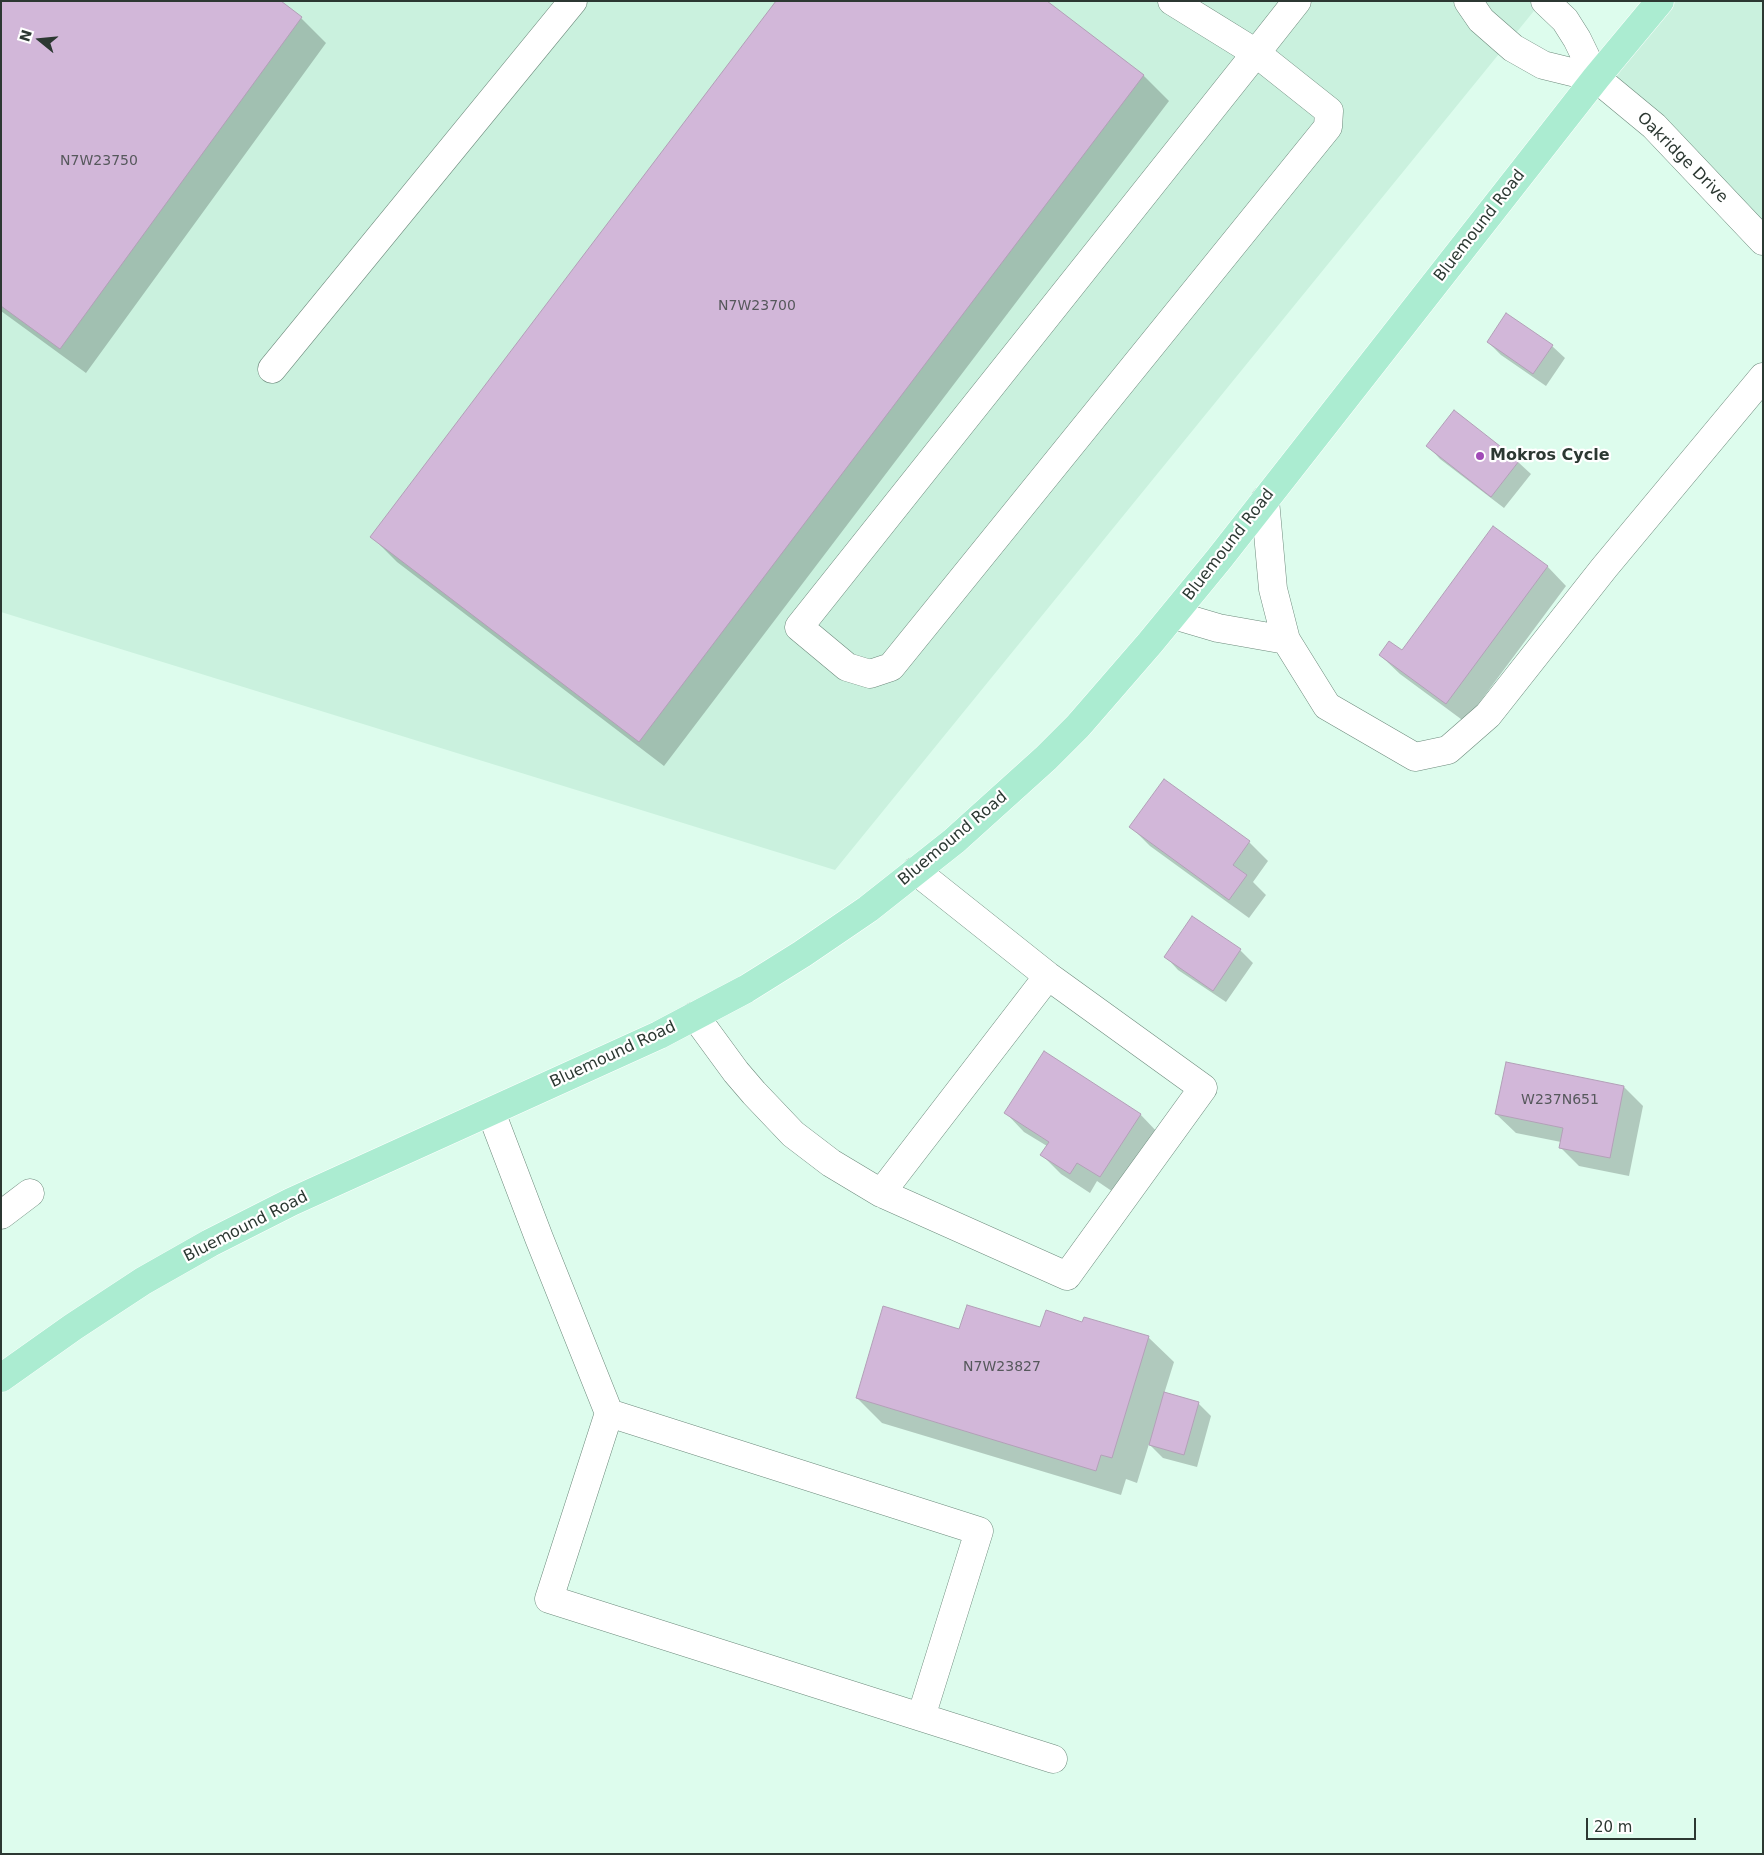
<!DOCTYPE html>
<html>
<head>
<meta charset="utf-8">
<style>
	body { margin:0 }
	#map { position:relative; width:1764px; height:1855px; overflow:hidden; background:#ddfced; font-family:"DejaVu Sans",sans-serif }
	canvas { display:block }
	.frame { position:absolute; inset:0; border:2px solid #2c3832; pointer-events:none }
	.north { position:absolute; left:15px; top:15px; width:50px; height:50px; -webkit-text-stroke:4px #fff; paint-order:stroke; rotate:287deg; font-size:14px; font-weight:700; line-height:20px; text-align:center; color:#2c3832 }
	.north::after { content:''; display:block; margin:auto; width:18px; height:22px; background:#2c3832; clip-path:polygon(50% 0,100% 100%,50% 72%,0 100%) }
	.scale { position:absolute; left:1586px; top:1818px; width:110px; height:22px; box-sizing:border-box; border:2px solid #2c3832; border-top:0; padding-left:6px; font-size:15px; line-height:18px; white-space:nowrap; color:#2c3832; -webkit-text-stroke:4px #fff; paint-order:stroke }
</style>
</head>
<body>
<div id="map">
<canvas width="1764" height="1855"></canvas>
<div class="frame"></div>
<div class="north">N</div>
<div class="scale">20 m</div>
</div>
<script>
const ctx = document.querySelector('canvas').getContext('2d');
ctx.lineJoin = 'round';
function fillPath(path, color) {
  ctx.fillStyle = color;
  ctx.fill(path, 'evenodd');
}
function shape(rows) {
  const path = new Path2D();
  for (const r of rows) {
    path.moveTo(r[0], r[1]);
    for (let i = 2; i < r.length; i += 2) path.lineTo(r[i], r[i + 1]);
  }
  return path;
}
function strokePath(path, color, width, dash) {
  ctx.strokeStyle = color;
  ctx.lineWidth = width;
  ctx.lineCap = dash ? 'butt' : 'round';
  ctx.setLineDash(dash || []);
  ctx.stroke(path);
}
function write(font, color, halo, rows, align = 'center') {
  ctx.font = font + ' "DejaVu Sans",sans-serif';
  ctx.lineWidth = 4.5;
  ctx.setLineDash([]);
  ctx.textBaseline = 'middle';
  ctx.strokeStyle = halo;
  ctx.fillStyle = color;
  for (const [text, x, y, turn = 0] of rows) {
    ctx.save();
    ctx.translate(x, y);
    ctx.rotate((+turn || 0) * Math.PI / 180);
    ctx.textAlign = isNaN(turn) ? turn : align;
    if (halo) ctx.strokeText(text, 0, 0);
    ctx.fillText(text, 0, 0);
    ctx.restore();
  }
}
const built = shape([
	[1,1,1542,1,835,870,1,612],
	[1660,1,1763,1,1763,241,1596,78]
]);
const shadow = shape([
	[1,1,301,18,326,43,86,373,1,311],
	[1045,1,1144,76,1169,101,664,766,397,562,372,537],
	[1488,342,1552,346,1565,358,1546,386,1501,355],
	[1428,446,1518,462,1531,474,1504,508,1440,459],
	[1547,566,1566,586,1465,722,1400,674,1380,655,1402,652],
	[1131,827,1249,842,1268,861,1253,882,1266,895,1249,918,1150,846],
	[1193,918,1240,950,1253,963,1226,1002,1178,970,1166,957],
	[1507,1064,1624,1087,1643,1106,1629,1176,1579,1166,1560,1147,1561,1142,1516,1133,1496,1114],
	[1005,1112,1140,1114,1159,1134,1119,1196,1097,1181,1090,1193,1061,1174,1042,1155,1047,1146,1024,1132],
	[1083,1323,1148,1337,1174,1362,1164,1394,1198,1403,1211,1416,1197,1467,1163,1458,1149,1444,1137,1483,1126,1479,1121,1495,882,1423,857,1398,960,1330,1041,1329]
]);
const building = shape([
	[1,1,281,1,302,17,60,349,1,306,1,1],
	[776,1,1047,1,1144,75,639,742,370,537,776,1],
	[1506,313,1553,345,1533,374,1487,342,1506,313],
	[1454,410,1519,461,1491,497,1426,446,1454,410],
	[1493,526,1548,566,1446,704,1379,655,1389,641,1402,650,1493,526],
	[1164,779,1250,841,1233,865,1247,875,1229,900,1129,827,1164,779],
	[1192,916,1241,949,1213,991,1164,957,1192,916],
	[1044,1051,1141,1114,1100,1177,1077,1163,1070,1174,1040,1155,1049,1142,1004,1113,1044,1051],
	[1506,1062,1624,1086,1610,1158,1559,1148,1563,1128,1495,1114,1506,1062],
	[967,1305,1040,1327,1046,1310,1082,1322,1084,1317,1149,1336,1112,1458,1101,1455,1096,1471,856,1398,883,1306,959,1329,967,1305],
	[1164,1392,1199,1402,1184,1455,1149,1445,1164,1392]
]);
const minor = shape([
	[1172,1,1256,53,1329,111,1328,127,891,667,870,674,847,667,799,627,1256,53,1297,1],
	[1468,1,1481,20,1513,48,1543,65,1596,78],
	[1545,1,1565,20,1577,39,1596,78,1654,126,1763,241],
	[272,369,573,1],
	[1265,500,1273,589,1286,640,1327,706,1415,757,1448,750,1488,715,1604,568,1763,377],
	[1174,615,1218,628,1286,640],
	[695,1016,736,1072,754,1093,793,1134,831,1163,881,1193,1067,1276,1203,1088,1048,976,916,871],
	[491,1112,539,1238,609,1413,549,1599,1053,1759],
	[881,1193,1048,976],
	[1,1215,30,1193],
	[609,1413,979,1531,921,1717]
]);
const major = shape([
	[1,1378,73,1327,143,1281,210,1243,291,1202,659,1035,746,989,802,954,868,909,954,841,1046,758,1078,726,1150,643,1219,559,1596,78,1660,1]
]);
const markers = [
	[1480,456,5,"#a14ab7"]
];
const numberNames = [
	["N7W23750",99,161],
	["N7W23700",757,306],
	["W237N651",1560,1100],
	["N7W23827",1002,1367]
];
const streetNames = [
	["Oakridge Drive",1682,158,45],
	["Bluemound Road",1480,226,-52],
	["Bluemound Road",1229,545,-52],
	["Bluemound Road",953,839,-40],
	["Bluemound Road",613,1055,-25],
	["Bluemound Road",246,1227,-27]
];
const poiNames = [
	["Mokros Cycle",1490,456]
];
fillPath(built, '#caf1de');
fillPath(shadow, '#0003');
fillPath(building, '#d2b7d9');
strokePath(building, '#b2a0b7', 1);
strokePath(minor, '#6d8a7c', 29);
strokePath(major, '#fff', 29);
strokePath(minor, '#fff', 28);
strokePath(major, '#abecd1', 28);
for (const [x, y, r, color] of markers) {
  const dot = new Path2D();
  dot.arc(x, y, r, 0, 2 * Math.PI);
  ctx.fillStyle = color;
  ctx.fill(dot);
  strokePath(dot, '#fff', 2);
}
write('14px', '#56585c', null, numberNames);
write('16px', '#2c3832', '#fff', streetNames);
write('bold 16px', '#2c3832', '#fff', poiNames, 'left');
</script>
</body>
</html>
